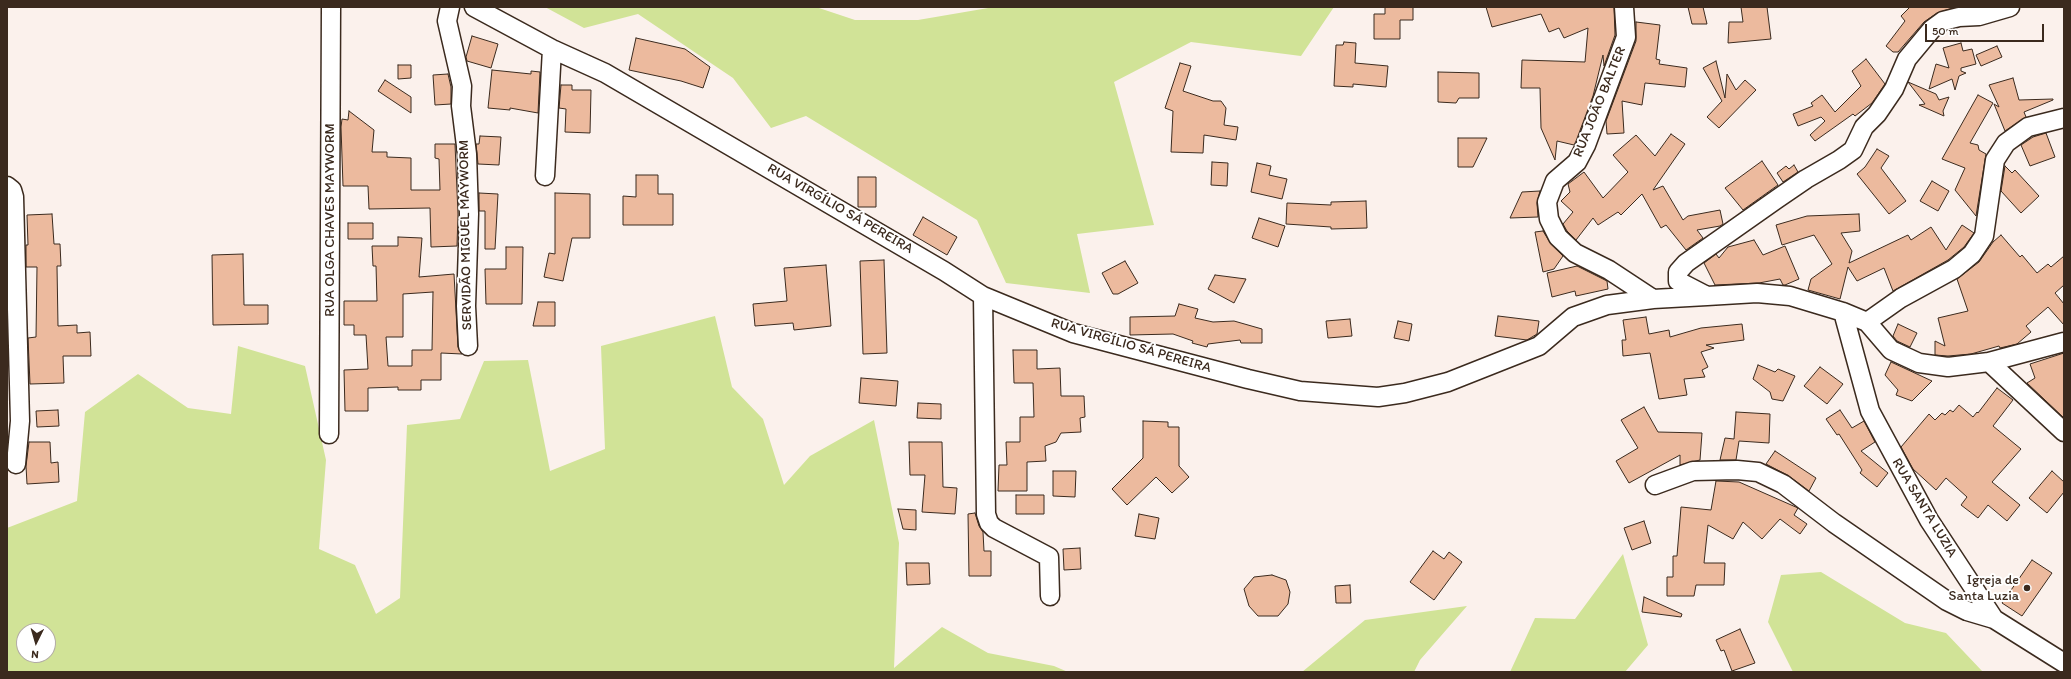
<!DOCTYPE html>
<html>
<head>
<meta charset="utf-8">
<style>
	body { margin:0 }
	#map { position:relative; width:2071px; height:679px; overflow:hidden; background:#fbf1ec; font-family:Itim,sans-serif }
	canvas { display:block }
	.frame { position:absolute; inset:0; border:8px solid #3b2a1e; pointer-events:none }
	.north { position:absolute; left:16px; top:623px; width:40px; height:40px; box-sizing:border-box; background:#fff; border:1px solid #b1aaa5; border-radius:50%; rotate:185deg; font-size:11px; font-weight:700; line-height:16px; text-align:center; color:#3b2a1e }
	.north::after { content:''; display:block; margin:auto; width:14px; height:18px; background:#3b2a1e; clip-path:polygon(50% 0,100% 100%,50% 72%,0 100%) }
	.scale { position:absolute; left:1925px; top:24px; width:119px; height:18px; box-sizing:border-box; border:2px solid #3b2a1e; border-top:0; padding-left:5px; font-size:12px; line-height:14px; white-space:nowrap; color:#3b2a1e; -webkit-text-stroke:3px #fff; paint-order:stroke }
</style>
</head>
<body>
<div id="map">
<canvas width="2071" height="679"></canvas>
<div class="frame"></div>
<div class="north">N</div>
<div class="scale">50 m</div>
</div>
<script>
const ctx = document.querySelector('canvas').getContext('2d');
ctx.lineJoin = 'round';
function fillPath(path, color) {
  ctx.fillStyle = color;
  ctx.fill(path, 'evenodd');
}
function shape(rows) {
  const path = new Path2D();
  for (const r of rows) {
    path.moveTo(r[0], r[1]);
    for (let i = 2; i < r.length; i += 2) path.lineTo(r[i], r[i + 1]);
  }
  return path;
}
function strokePath(path, color, width, dash) {
  ctx.strokeStyle = color;
  ctx.lineWidth = width;
  ctx.lineCap = dash ? 'butt' : 'round';
  ctx.setLineDash(dash || []);
  ctx.stroke(path);
}
function write(font, color, halo, rows, align = 'center') {
  ctx.font = font + ' Itim,sans-serif';
  ctx.lineWidth = 4;
  ctx.setLineDash([]);
  ctx.textBaseline = 'middle';
  ctx.strokeStyle = halo;
  ctx.fillStyle = color;
  for (const [text, x, y, turn = 0] of rows) {
    ctx.save();
    ctx.translate(x, y);
    ctx.rotate((+turn || 0) * Math.PI / 180);
    ctx.textAlign = isNaN(turn) ? turn : align;
    if (halo) ctx.strokeText(text, 0, 0);
    ctx.fillText(text, 0, 0);
    ctx.restore();
  }
}
const green = shape([
	[545,7,816,7,855,20,918,20,994,7,1334,7,1301,56,1191,42,1114,82,1154,225,1077,234,1090,293,1006,283,977,220,806,116,771,128,733,78,638,14,584,28],
	[715,316,732,387,763,419,784,485,810,456,874,420,899,543,894,668,942,627,988,653,1054,666,1068,672,7,672,7,528,77,501,85,412,138,374,188,408,231,414,238,346,305,366,326,460,319,549,355,565,376,614,400,598,407,425,460,419,484,361,528,360,550,471,605,449,601,346],
	[24,631,48,631,48,655,24,655],
	[1623,554,1648,645,1625,672,1510,672,1535,618,1575,619],
	[1821,572,1905,623,1946,633,1983,672,1793,672,1768,622,1781,575],
	[1467,606,1420,660,1414,672,1302,672,1365,620]
]);
const building = shape([
	[1385,7,1413,7,1413,20,1400,20,1400,39,1374,39,1374,14,1385,14,1385,7],
	[1486,7,1614,7,1615,35,1604,66,1603,55,1593,96,1576,141,1574,145,1557,141,1555,160,1541,128,1540,88,1521,88,1522,60,1585,62,1588,28,1564,38,1559,28,1549,32,1541,14,1492,27,1486,7],
	[1688,7,1703,7,1707,24,1692,24,1688,7],
	[1741,7,1767,7,1771,39,1728,43,1729,22,1743,22,1741,7],
	[1910,7,1956,7,1937,13,1924,22,1898,52,1893,52,1886,46,1905,21,1901,16,1910,7],
	[1636,22,1660,25,1656,59,1660,60,1659,64,1687,68,1685,87,1645,83,1642,105,1622,101,1624,133,1607,134,1606,121,1636,41,1636,22],
	[472,36,498,44,491,68,467,61,466,57,472,36],
	[636,38,685,49,710,67,703,88,681,81,629,70,636,38],
	[1344,42,1356,43,1355,63,1388,66,1386,87,1353,84,1353,87,1334,86,1336,45,1343,45,1344,42],
	[1961,43,1963,51,1972,49,1976,64,1961,68,1961,71,1966,73,1959,76,1955,90,1952,79,1929,89,1936,64,1949,68,1943,48,1961,43],
	[1997,46,2002,57,1981,66,1976,55,1997,46],
	[1866,59,1885,84,1872,103,1855,116,1853,114,1815,141,1810,135,1825,121,1821,117,1798,126,1793,114,1813,106,1811,103,1822,95,1835,112,1861,86,1852,71,1866,59],
	[1716,61,1725,98,1727,74,1736,90,1745,80,1756,90,1719,128,1707,117,1722,101,1703,68,1716,61],
	[1180,63,1191,66,1183,91,1213,101,1221,101,1226,108,1224,125,1238,127,1236,140,1204,135,1203,153,1171,152,1173,111,1165,108,1180,63],
	[398,65,411,65,411,78,398,79,398,65],
	[492,70,531,74,531,71,540,72,538,113,510,108,510,110,488,108,492,70],
	[1438,72,1479,73,1479,98,1459,98,1456,103,1438,102,1438,72],
	[448,74,451,87,451,104,435,105,433,75,448,74],
	[2013,78,2019,100,2053,99,2053,100,2024,112,2026,117,2005,131,1994,104,1999,107,1989,85,2013,78],
	[385,80,411,97,411,113,378,91,385,80],
	[1908,82,1936,94,1939,100,1949,97,1943,111,1944,116,1919,105,1925,104,1908,82],
	[561,85,572,85,572,90,591,90,590,133,565,132,566,109,559,108,561,85],
	[1978,95,1993,103,1970,143,1978,145,1979,150,1986,154,1976,216,1955,190,1965,168,1942,159,1978,95],
	[349,111,374,130,372,152,387,152,387,157,411,158,411,190,440,190,439,159,435,158,435,144,455,144,458,214,457,246,431,247,430,208,369,209,368,186,343,186,341,127,342,119,348,120,349,111],
	[2046,133,2055,157,2030,166,2021,145,2033,137,2046,133],
	[1671,134,1685,144,1653,190,1663,186,1683,220,1688,216,1720,210,1723,224,1720,226,1697,230,1703,238,1686,250,1666,225,1661,228,1642,194,1621,215,1618,212,1598,225,1593,218,1576,240,1567,231,1563,224,1573,212,1561,201,1570,192,1568,184,1584,172,1603,198,1628,172,1613,155,1636,135,1655,156,1671,134],
	[480,136,501,137,499,165,478,164,476,144,479,144,480,136],
	[1458,138,1487,138,1473,167,1458,167,1458,138],
	[1877,149,1889,156,1881,168,1906,201,1889,214,1857,174,1865,167,1877,149],
	[1762,161,1778,185,1743,210,1725,188,1762,161],
	[1212,162,1228,163,1227,186,1211,185,1212,162],
	[1257,163,1271,166,1269,175,1287,179,1282,199,1251,192,1257,163],
	[1794,165,1798,172,1783,182,1777,173,1786,166,1789,169,1794,165],
	[2005,166,2012,173,2015,170,2039,196,2021,213,2001,191,2005,166],
	[636,175,658,175,658,194,673,194,673,225,623,225,623,196,636,197,636,175],
	[858,177,876,177,876,207,858,207,858,177],
	[1932,181,1949,191,1938,211,1920,201,1932,181],
	[1540,191,1537,203,1538,217,1510,218,1522,192,1540,191],
	[479,193,498,194,495,249,485,249,485,211,479,211,479,193],
	[555,193,590,194,590,238,572,238,563,281,544,277,549,253,555,254,555,193],
	[1366,201,1367,228,1331,229,1331,227,1286,224,1287,203,1331,205,1331,202,1366,201],
	[52,214,54,244,60,244,61,266,57,266,58,326,77,325,77,333,90,332,91,356,63,356,64,383,30,384,28,338,36,337,37,267,26,267,26,245,28,245,27,215,52,214],
	[1859,214,1860,231,1841,233,1852,251,1849,263,1908,235,1911,240,1931,227,1946,250,1962,225,1974,233,1964,247,1948,260,1893,291,1884,268,1857,281,1848,267,1840,299,1808,290,1811,279,1832,264,1814,235,1782,245,1776,225,1807,216,1859,214],
	[923,217,957,237,947,255,913,235,923,217],
	[1259,218,1285,226,1278,247,1252,238,1259,218],
	[348,223,373,223,373,239,348,239,348,223],
	[1543,231,1551,244,1563,256,1554,269,1543,272,1535,232,1543,231],
	[2001,235,2020,257,2022,255,2037,273,2048,264,2051,267,2064,256,2064,285,2055,293,2064,304,2064,325,2048,307,2026,326,2031,332,2017,344,2000,348,1999,346,1971,354,1948,356,1935,355,1935,341,1945,346,1938,318,1968,311,1957,279,1979,262,1993,242,2001,235],
	[398,237,422,238,419,277,454,274,458,347,462,354,441,353,441,380,421,380,421,390,398,390,398,387,368,388,368,411,345,411,344,370,368,369,366,335,354,335,354,325,344,325,344,301,377,301,376,266,373,266,372,246,398,246,398,237],
	[433,292,432,350,412,350,412,366,388,366,386,337,403,337,403,294,433,292],
	[1754,240,1763,255,1785,246,1799,279,1785,285,1783,285,1780,279,1759,283,1715,285,1704,263,1716,254,1719,258,1728,247,1754,240],
	[506,247,523,247,522,304,486,304,485,269,506,269,506,247],
	[243,254,244,305,268,305,268,324,213,325,212,255,243,254],
	[884,260,887,353,863,354,860,261,884,260],
	[1125,261,1138,283,1118,294,1113,294,1102,273,1125,261],
	[826,265,831,326,794,330,793,323,755,326,753,304,787,301,784,268,826,265],
	[1577,266,1607,281,1608,289,1576,296,1575,291,1552,297,1547,273,1577,266],
	[1215,275,1246,279,1234,303,1208,289,1215,275],
	[538,302,555,302,555,326,533,326,538,302],
	[1179,304,1198,309,1195,318,1213,322,1234,321,1262,329,1262,343,1241,343,1240,340,1208,344,1207,347,1192,343,1193,341,1173,334,1130,335,1130,317,1175,316,1179,304],
	[1498,316,1539,321,1537,334,1527,340,1495,336,1498,316],
	[1646,317,1649,334,1669,330,1670,337,1701,328,1742,324,1744,340,1706,345,1714,348,1701,352,1708,367,1702,370,1705,377,1684,379,1687,395,1659,399,1650,353,1623,356,1622,340,1626,340,1623,320,1646,317],
	[1350,319,1352,336,1328,338,1326,321,1350,319],
	[1398,321,1412,324,1409,341,1394,338,1398,321],
	[1898,324,1917,333,1910,347,1897,341,1893,336,1898,324],
	[1013,350,1037,350,1037,369,1060,368,1061,396,1084,396,1085,417,1080,418,1081,432,1061,433,1056,442,1045,446,1046,461,1027,462,1027,491,998,491,999,465,1007,465,1006,442,1020,442,1020,417,1034,417,1033,383,1014,383,1013,350],
	[2064,353,2064,418,2027,383,2035,378,2030,364,2064,353],
	[1891,362,1932,381,1912,401,1896,395,1898,390,1885,375,1891,362],
	[1758,365,1775,372,1778,369,1795,376,1783,401,1772,399,1770,392,1753,379,1758,365],
	[1820,367,1843,384,1827,404,1804,386,1820,367],
	[861,378,898,381,896,406,859,403,861,378],
	[1997,388,2013,400,1993,426,2021,449,1992,482,2020,505,2007,521,1988,505,1978,518,1961,505,1967,497,1946,478,1936,490,1913,469,1901,447,1929,414,1935,420,1942,413,1945,415,1950,410,1953,412,1959,405,1973,417,1977,412,1978,413,1997,388],
	[918,403,941,404,941,419,917,418,918,403],
	[1644,407,1658,432,1702,433,1700,460,1680,465,1680,455,1629,483,1616,461,1638,448,1621,420,1644,407],
	[58,410,59,426,37,427,36,411,58,410],
	[1840,410,1852,428,1864,421,1875,442,1861,451,1888,473,1877,487,1860,473,1862,470,1839,434,1837,435,1826,419,1840,410],
	[1736,412,1770,414,1769,443,1739,441,1736,460,1720,460,1725,438,1734,439,1736,412],
	[1143,421,1168,422,1168,427,1179,427,1179,466,1189,477,1172,493,1156,477,1127,505,1112,489,1143,458,1143,421],
	[29,442,50,442,51,463,58,462,59,482,27,484,26,466,29,442],
	[909,442,942,442,943,487,957,488,955,514,922,512,925,475,910,475,909,442],
	[1775,451,1816,478,1809,491,1789,476,1766,464,1775,451],
	[1053,471,1076,471,1075,497,1053,496,1053,471],
	[2052,471,2064,482,2064,492,2047,513,2029,498,2052,471],
	[1716,481,1739,482,1798,508,1794,515,1807,524,1800,534,1780,519,1762,539,1743,522,1733,539,1708,525,1704,563,1725,563,1724,585,1696,585,1694,596,1667,596,1667,577,1673,577,1673,556,1677,556,1681,507,1711,510,1716,481],
	[1016,495,1044,495,1044,514,1016,514,1016,495],
	[898,509,916,510,916,530,903,529,898,509],
	[975,513,979,526,983,532,984,551,991,551,991,576,969,576,968,514,975,513],
	[1139,514,1159,518,1155,539,1135,536,1139,514],
	[1644,521,1651,543,1632,550,1624,528,1644,521],
	[1080,548,1081,569,1064,570,1063,549,1080,548],
	[1433,551,1444,559,1449,552,1462,562,1434,600,1410,582,1433,551],
	[2032,560,2052,573,2022,616,2002,603,2032,560],
	[906,563,929,563,930,584,907,585,906,563],
	[1272,575,1286,580,1290,592,1288,604,1278,616,1258,616,1249,606,1244,589,1254,577,1272,575],
	[1350,585,1351,603,1336,603,1335,586,1350,585],
	[1644,597,1682,614,1681,617,1642,612,1644,597],
	[1740,629,1755,663,1732,671,1724,650,1721,651,1716,640,1740,629]
]);
const street = shape([
	[450,7,447,21,462,86,461,106,467,154,469,214,466,306,468,346],
	[474,7,552,49,605,73,944,271,983,296,1073,333,1248,379,1300,391,1378,397,1405,393,1448,382,1539,346,1573,317,1607,305,1653,299,1707,296,1757,293,1790,296,1843,312,1867,322,1891,350,1919,363,1948,367,1989,362,2064,342],
	[1624,7,1626,37,1586,145,1577,162,1555,181,1547,202,1549,219,1558,237,1575,253,1609,270,1653,299],
	[545,176,552,49],
	[7,186,12,190,14,197,20,421,16,464],
	[1705,295,1678,281,1678,272,1686,263,1777,199,1806,179,1839,160,1853,150,1864,127,1877,114,1894,89,1907,59,1932,29,1943,21,1959,17,1979,16,2010,7],
	[983,296,986,514,989,523,994,528,1049,557,1050,596],
	[1843,312,1870,411,1929,520,1994,619,2064,663],
	[1867,322,1901,298,1954,269,1972,254,1984,236,1995,160,2006,143,2028,127,2064,118],
	[1989,362,2064,432],
	[329,434,331,7],
	[1655,485,1693,471,1737,470,1758,472,1783,484,1834,523,1947,601,1967,611,1994,619]
]);
const markers = [
	[2027,588,4,"#3b2a1e"]
];
const streetNames = [
	["RUA JOÃO BALTER",1600,102,-68],
	["RUA VIRGÍLIO SÁ PEREIRA",840,209,30],
	["RUA OLGA CHAVES MAYWORM",330,220,-90],
	["SERVIDÃO MIGUEL MAYWORM",466,235,-91],
	["RUA VIRGÍLIO SÁ PEREIRA",1131,346,16],
	["RUA SANTA LUZIA",1924,508,59]
];
const poiNames = [
	["Igreja de",2019,580],
	["Santa Luzia",2019,596]
];
fillPath(green, '#d1e397');
fillPath(building, '#ecba9e');
strokePath(building, '#3b2a1e', 1);
strokePath(street, '#3b2a1e', 21);
strokePath(street, '#fff', 18);
for (const [x, y, r, color] of markers) {
  const dot = new Path2D();
  dot.arc(x, y, r, 0, 2 * Math.PI);
  ctx.fillStyle = color;
  ctx.fill(dot);
  strokePath(dot, '#fff', 1.5);
}
write('14px', '#3b2a1e', '#fff', streetNames);
write('14px', '#3b2a1e', '#fff', poiNames, 'right');
</script>
</body>
</html>
